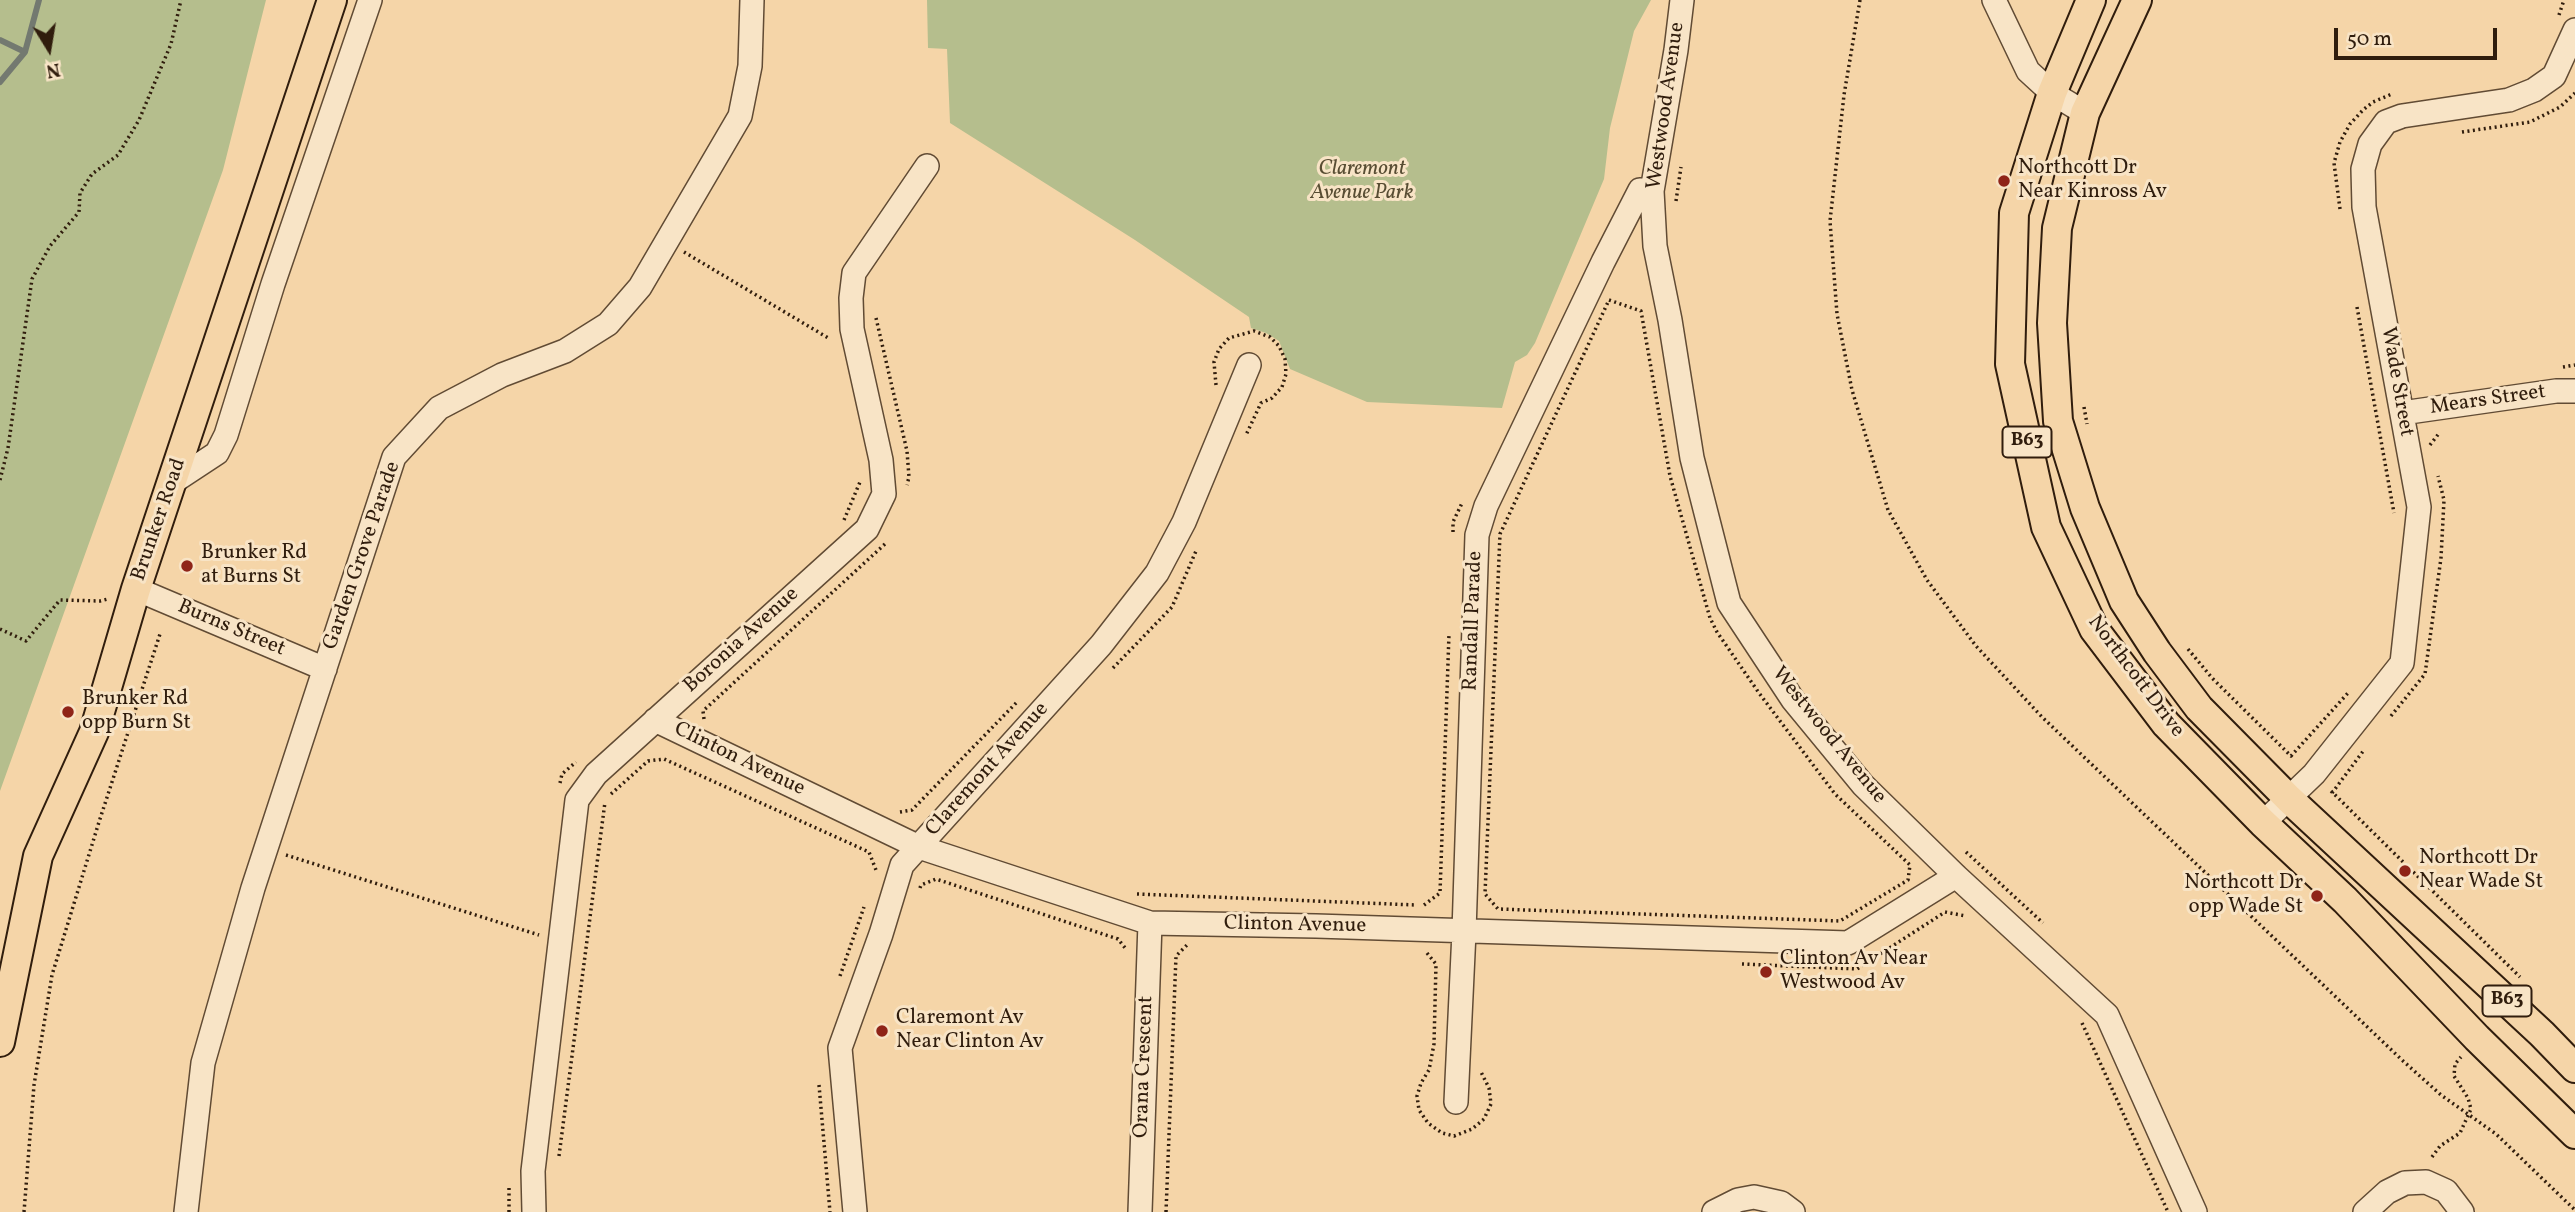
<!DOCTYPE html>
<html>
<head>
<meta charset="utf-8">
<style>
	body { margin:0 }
	#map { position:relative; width:2575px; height:1212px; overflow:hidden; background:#f5d5a8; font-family:Vollkorn,serif }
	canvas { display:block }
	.north { position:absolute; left:14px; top:14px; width:70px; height:70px; -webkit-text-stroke:5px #f8e4c6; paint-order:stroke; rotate:169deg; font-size:19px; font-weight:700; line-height:28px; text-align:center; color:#301d0d }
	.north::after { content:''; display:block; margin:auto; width:24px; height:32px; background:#301d0d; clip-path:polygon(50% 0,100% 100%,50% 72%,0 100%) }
	.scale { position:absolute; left:2334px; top:28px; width:163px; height:32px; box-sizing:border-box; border:4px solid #301d0d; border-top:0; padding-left:9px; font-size:21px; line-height:24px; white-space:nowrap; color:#301d0d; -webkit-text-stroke:5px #f8e4c6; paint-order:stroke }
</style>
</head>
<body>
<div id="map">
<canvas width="2575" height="1212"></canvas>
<div class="north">N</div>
<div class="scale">50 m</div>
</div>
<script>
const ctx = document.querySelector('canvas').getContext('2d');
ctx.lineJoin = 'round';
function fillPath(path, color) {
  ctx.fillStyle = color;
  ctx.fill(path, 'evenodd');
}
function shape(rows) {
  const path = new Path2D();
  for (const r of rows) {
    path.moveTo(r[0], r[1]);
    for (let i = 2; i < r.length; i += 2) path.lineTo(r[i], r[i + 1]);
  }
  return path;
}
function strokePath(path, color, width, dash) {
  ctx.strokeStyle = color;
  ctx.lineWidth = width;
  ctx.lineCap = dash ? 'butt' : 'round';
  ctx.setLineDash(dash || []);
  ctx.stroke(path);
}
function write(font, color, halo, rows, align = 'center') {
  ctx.font = font + ' Vollkorn,serif';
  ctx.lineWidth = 6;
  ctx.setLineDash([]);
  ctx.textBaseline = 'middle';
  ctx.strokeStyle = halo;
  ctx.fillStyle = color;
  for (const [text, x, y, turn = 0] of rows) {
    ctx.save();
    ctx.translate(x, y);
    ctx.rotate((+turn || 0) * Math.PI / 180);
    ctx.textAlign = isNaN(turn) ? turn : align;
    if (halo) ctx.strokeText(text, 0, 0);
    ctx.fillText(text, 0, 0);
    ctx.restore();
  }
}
const green = shape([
	[0,0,266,0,223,170,0,791],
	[927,0,1651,0,1634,31,1610,128,1604,179,1535,343,1527,355,1515,362,1502,408,1367,402,1290,369,1279,341,1266,333,1251,328,1249,317,1135,240,950,123,947,49,928,48]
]);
const stream = shape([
	[0,40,25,52],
	[0,82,25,52,39,0]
]);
const path = shape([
	[1860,0,1844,95,1830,221,1837,314,1852,390,1888,510,1927,580,1976,646,2042,717,2402,1060,2441,1095,2496,1134,2575,1210],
	[2559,15,2564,0],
	[2462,132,2530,122,2560,107,2575,93],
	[1676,201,1681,167],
	[2340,209,2334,163,2340,142,2350,124,2363,110,2373,102,2392,94],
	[684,252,830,339],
	[1609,300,1641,311,1670,476,1710,618,1717,632,1759,693,1835,794,1910,865,1908,880,1840,921,1498,909,1485,894,1500,534,1609,300],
	[2357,307,2394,513],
	[876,318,907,451,909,477,907,485],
	[2563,367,2575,365],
	[1216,385,1214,362,1219,349,1229,338,1254,331,1270,337,1279,346,1285,359,1286,374,1282,387,1272,398,1261,403,1246,435],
	[2084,407,2087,424],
	[2430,445,2440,432],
	[0,480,8,448,32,279,50,246,79,212,80,193,92,174,118,155,139,120,171,44,181,0],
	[844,520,860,482],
	[1453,532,1453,522,1462,503],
	[0,629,26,641,60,600,100,601,108,599],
	[2188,649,2212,678,2291,756,2348,693],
	[1113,668,1172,607,1196,551],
	[2391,716,2425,674,2441,558,2444,500,2438,476],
	[704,719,703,711,885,544],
	[560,783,562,774,576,762],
	[2331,791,2520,977],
	[2332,793,2364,750],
	[611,794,648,761,664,759,869,852,876,870],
	[900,812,912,810,1018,701],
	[1966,852,2043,923],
	[286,855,539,935],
	[920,888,921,885,936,879,1118,939,1126,949],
	[1137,894,1416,905],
	[1424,905,1440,893,1449,634],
	[1427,953,1436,964,1434,1044,1429,1070,1421,1083,1417,1096,1419,1110,1428,1123,1442,1133,1454,1136,1472,1129,1484,1119,1491,1104,1489,1088,1480,1070],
	[1742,964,1857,969,1945,912,1966,916],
	[840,976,864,907],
	[2082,1023,2168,1212],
	[819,1085,830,1212],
	[559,1156,605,802],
	[2432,1157,2440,1146,2460,1133,2471,1109,2468,1098,2454,1076,2455,1064,2461,1057],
	[24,1212,34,1085,52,975,99,822,160,634],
	[509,1212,509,1186],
	[1166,1212,1176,956,1187,945]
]);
const minor = shape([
	[1682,0,1676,50,1652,191,1655,246,1670,320,1692,458,1729,603,1793,700,1863,785,1956,876,2107,1015,2195,1212],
	[1994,0,2028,71,2052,93,2085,113],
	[2402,413,2556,391,2575,391],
	[173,482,217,453,226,435,273,284,370,0],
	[136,589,325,669],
	[655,720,919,847,1150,923,1316,926,1848,943,1956,876],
	[2263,823,2314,774,2402,663,2419,507,2364,207,2363,169,2370,144,2386,122,2402,116,2509,100,2534,90,2554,76,2575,30],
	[1456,1102,1464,932,1477,535,1486,506,1603,262,1640,190,1652,191],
	[186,1212,203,1063,253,888,394,457,439,408,502,375,565,351,608,324,640,287,740,116,750,66,752,0],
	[534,1212,533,1171,577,800,596,774,867,529,884,494,881,460,852,329,851,298,854,273,927,166],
	[855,1212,840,1048,881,934,902,865,1101,645,1157,573,1184,522,1249,365],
	[1140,1212,1150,923],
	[1714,1212,1738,1200,1754,1197,1781,1203,1793,1212],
	[2365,1212,2387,1192,2405,1183,2426,1182,2446,1191,2462,1212]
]);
const major = shape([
	[2091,0,2052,93,2014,213,2010,364,2046,527,2094,629,2166,724,2263,823,2345,900,2477,1038,2575,1134],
	[2137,0,2085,113,2057,228,2052,323,2058,421,2085,508,2124,601,2157,652,2199,708,2289,799,2542,1034,2575,1068],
	[0,1042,38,856,94,732,136,589,332,0]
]);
const markers = [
	[2004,181,7,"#8f2418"],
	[187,566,7,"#8f2418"],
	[68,712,7,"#8f2418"],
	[2405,871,7,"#8f2418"],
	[2317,896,7,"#8f2418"],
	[1766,972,7,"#8f2418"],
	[882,1031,7,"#8f2418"]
];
const shields = [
	[2027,442,49],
	[2507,1001,49]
];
const shieldNames = [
	["B63",2027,442],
	["B63",2507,1001]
];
const streetNames = [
	["Westwood Avenue",1667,106,-82],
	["Wade Street",2396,382,80],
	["Mears Street",2488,401,-8],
	["Brunker Road",160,520,-71],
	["Garden Grove Parade",363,556,-71],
	["Randall Parade",1474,621,-88],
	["Burns Street",231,629,23],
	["Boronia Avenue",742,641,-42],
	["Northcott Drive",2135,677,53],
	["Westwood Avenue",1828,736,51],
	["Clinton Avenue",739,760,26],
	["Claremont Avenue",988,770,-48],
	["Clinton Avenue",1295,926,1],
	["Orana Crescent",1145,1067,-88]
];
const poiNames = [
	["Northcott Dr",2018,169],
	["Near Kinross Av",2018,193],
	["Brunker Rd",201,554],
	["at Burns St",201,578],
	["Brunker Rd",82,700],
	["opp Burn St",82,724],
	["Northcott Dr",2419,859],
	["Near Wade St",2419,883],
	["Northcott Dr",2303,884,"right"],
	["opp Wade St",2303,908,"right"],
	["Clinton Av Near",1780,960],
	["Westwood Av",1780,984],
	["Claremont Av",896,1019],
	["Near Clinton Av",896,1043]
];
const parkNames = [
	["Claremont",1362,170],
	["Avenue Park",1362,194]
];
fillPath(green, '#b5be8d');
strokePath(stream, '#737970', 6);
strokePath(minor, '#614b34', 26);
strokePath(major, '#301d0d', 32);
strokePath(path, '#301d0d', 3.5, [2, 3.5]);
strokePath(minor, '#f8e4c6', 23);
strokePath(major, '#f5d5a8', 28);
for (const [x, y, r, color] of markers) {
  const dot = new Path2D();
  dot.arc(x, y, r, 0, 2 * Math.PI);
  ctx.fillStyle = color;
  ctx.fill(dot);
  strokePath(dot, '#f8e4c6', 2.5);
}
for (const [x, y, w] of shields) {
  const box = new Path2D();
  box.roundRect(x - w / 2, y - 15.5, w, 31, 5);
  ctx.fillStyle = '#f8e4c6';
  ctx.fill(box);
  strokePath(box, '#301d0d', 2);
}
write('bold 19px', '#301d0d', null, shieldNames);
write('21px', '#301d0d', '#f8e4c6', streetNames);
write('21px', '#301d0d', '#f8e4c6', poiNames, 'left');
write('italic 21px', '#584d33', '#f8e4c6', parkNames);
</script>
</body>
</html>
